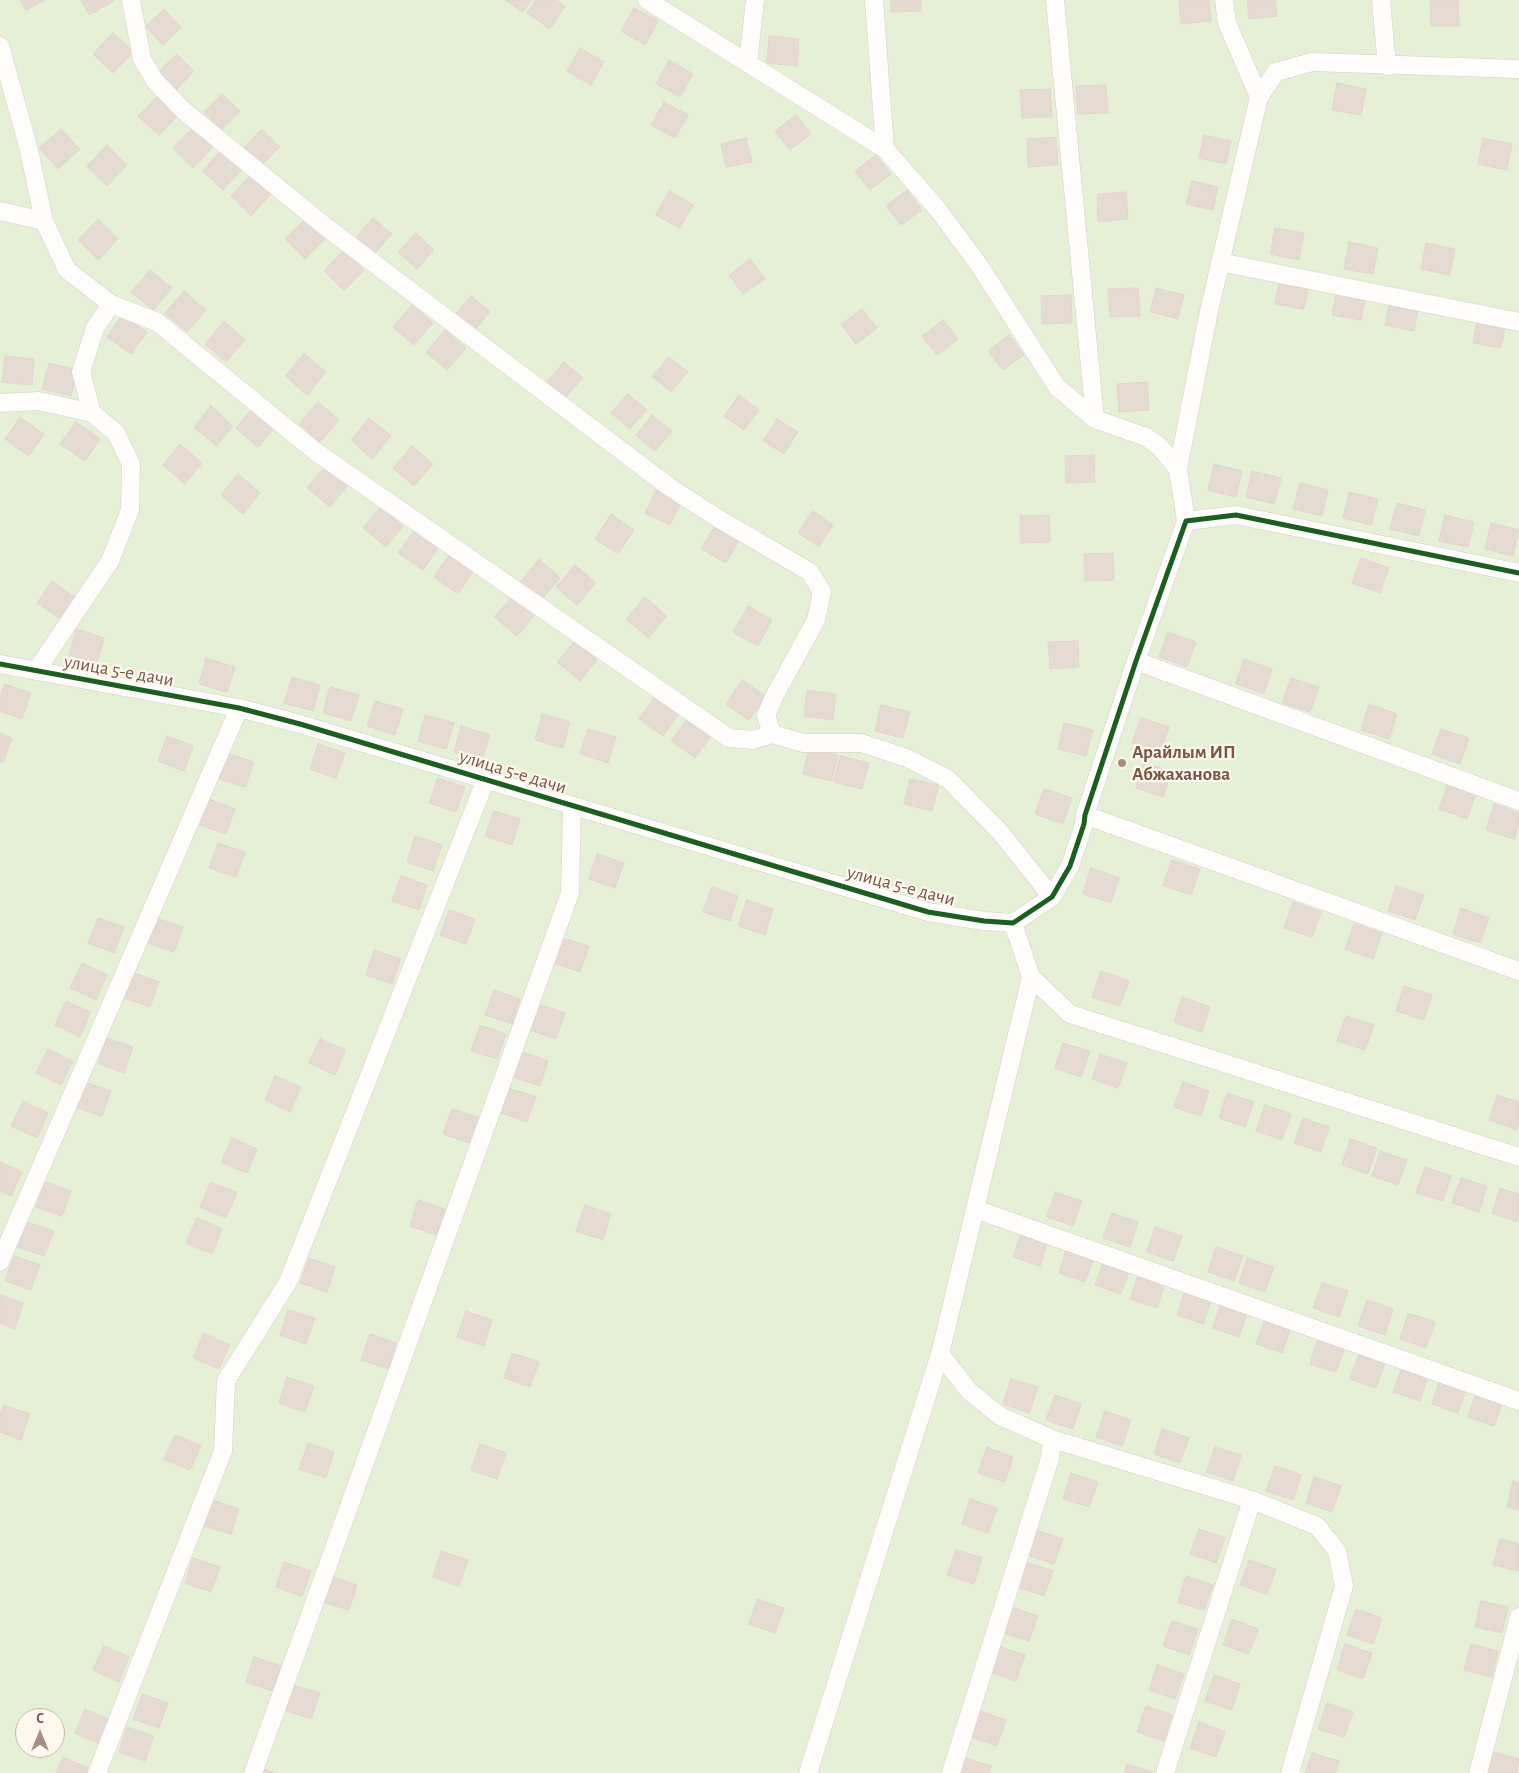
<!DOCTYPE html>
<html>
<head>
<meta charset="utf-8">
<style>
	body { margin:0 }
	#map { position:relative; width:1519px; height:1773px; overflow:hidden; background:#f9f3ec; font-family:"Alegreya Sans",sans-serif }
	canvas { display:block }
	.north { position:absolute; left:15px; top:1708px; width:50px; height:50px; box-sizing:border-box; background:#fff8ef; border:1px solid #cab8ad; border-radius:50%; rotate:0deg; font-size:14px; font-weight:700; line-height:20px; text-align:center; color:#7a5849 }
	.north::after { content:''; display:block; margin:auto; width:18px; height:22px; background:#a68e82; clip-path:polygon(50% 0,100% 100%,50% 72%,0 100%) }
</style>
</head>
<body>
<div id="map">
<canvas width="1519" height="1773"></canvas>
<div class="north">С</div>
</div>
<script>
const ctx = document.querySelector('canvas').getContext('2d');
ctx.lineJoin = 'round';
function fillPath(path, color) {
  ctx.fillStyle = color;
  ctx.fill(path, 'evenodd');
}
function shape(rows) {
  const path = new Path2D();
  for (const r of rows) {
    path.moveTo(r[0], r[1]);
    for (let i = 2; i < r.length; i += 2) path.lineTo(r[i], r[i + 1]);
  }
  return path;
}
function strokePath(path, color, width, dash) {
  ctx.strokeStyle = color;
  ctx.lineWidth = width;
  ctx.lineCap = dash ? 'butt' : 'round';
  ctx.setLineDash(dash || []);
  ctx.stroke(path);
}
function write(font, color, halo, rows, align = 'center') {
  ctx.font = font + ' "Alegreya Sans",sans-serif';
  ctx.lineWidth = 4.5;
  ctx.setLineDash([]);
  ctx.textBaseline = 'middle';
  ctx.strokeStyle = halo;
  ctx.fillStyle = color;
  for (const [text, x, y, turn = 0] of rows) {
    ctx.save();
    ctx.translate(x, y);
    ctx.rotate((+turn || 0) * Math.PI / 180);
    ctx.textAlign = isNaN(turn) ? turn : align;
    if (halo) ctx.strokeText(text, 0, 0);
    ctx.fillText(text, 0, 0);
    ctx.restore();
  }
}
const green = shape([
	[0,0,1519,0,1519,1773,0,1773],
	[25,1718,55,1718,55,1748,25,1748]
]);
const building = shape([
	[20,0,45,0,26,10,20,0],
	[81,0,114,0,114,1,89,15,81,0],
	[505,0,531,0,523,12,505,0],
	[536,0,556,0,565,6,550,29,527,13,536,0],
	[891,0,921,0,921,11,891,12,891,0],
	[1179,0,1209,0,1211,21,1181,24,1179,0],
	[1247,0,1275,0,1277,16,1249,19,1247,0],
	[1430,0,1458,0,1459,26,1431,26,1430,0],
	[634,8,658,21,645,45,621,31,634,8],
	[164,9,181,27,163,45,145,27,164,9],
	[113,33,134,52,113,73,93,54,113,33],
	[769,36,799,39,797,66,767,63,769,36],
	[580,48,604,62,591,85,567,71,580,48],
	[177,54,194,71,176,90,158,72,177,54],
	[669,60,693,74,680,97,656,84,669,60],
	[1337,83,1366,89,1361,115,1332,110,1337,83],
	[1106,85,1108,113,1078,114,1076,86,1106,85],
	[1050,89,1052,117,1022,118,1020,90,1050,89],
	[222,94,240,111,221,130,204,112,222,94],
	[159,95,179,114,159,135,138,116,159,95],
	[664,102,688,115,675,138,651,125,664,102],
	[796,115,811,134,790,150,775,131,796,115],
	[193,128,213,147,193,168,173,148,193,128],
	[61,129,80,149,58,169,39,148,61,129],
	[262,129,280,147,262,165,244,147,262,129],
	[1204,135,1231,141,1226,164,1199,158,1204,135],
	[1056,137,1058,165,1028,167,1027,139,1056,137],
	[746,138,752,162,726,167,721,144,746,138],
	[1483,138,1512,144,1507,170,1478,164,1483,138],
	[107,145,127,165,107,186,87,166,107,145],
	[222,149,243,168,223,190,203,171,222,149],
	[876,155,891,174,870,190,855,171,876,155],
	[251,175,271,194,251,216,231,196,251,175],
	[1192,181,1218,187,1213,210,1186,204,1192,181],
	[907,190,922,210,901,225,886,206,907,190],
	[669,191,693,205,680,228,656,215,669,191],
	[1126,192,1128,219,1098,222,1097,194,1126,192],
	[306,218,326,238,305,259,285,239,306,218],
	[373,218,392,234,375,253,356,237,373,218],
	[98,219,118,239,98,260,78,240,98,219],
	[1275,228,1304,233,1299,260,1270,254,1275,228],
	[416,233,434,250,417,269,398,252,416,233],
	[1349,242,1378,248,1373,274,1344,269,1349,242],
	[1426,243,1455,249,1450,275,1421,269,1426,243],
	[344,250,364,270,344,291,324,271,344,250],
	[750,259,765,279,743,294,729,275,750,259],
	[150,270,172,288,153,310,131,292,150,270],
	[1280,277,1309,283,1304,309,1275,304,1280,277],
	[1138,288,1140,316,1110,317,1108,289,1138,288],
	[1156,288,1184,295,1178,319,1150,312,1156,288],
	[1337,288,1366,294,1361,320,1332,315,1337,288],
	[184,291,206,310,187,332,165,313,184,291],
	[1071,295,1072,323,1042,324,1041,296,1071,295],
	[471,296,490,312,473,332,454,316,471,296],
	[1390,299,1419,304,1414,331,1385,325,1390,299],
	[412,305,433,323,414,345,393,327,412,305],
	[862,309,877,328,856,344,841,324,862,309],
	[122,315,147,332,131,354,107,337,122,315],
	[1478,316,1506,322,1501,348,1473,343,1478,316],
	[943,320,958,339,937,355,922,336,943,320],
	[224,321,245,340,226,362,205,344,224,321],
	[445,330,466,348,447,370,426,352,445,330],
	[1009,335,1024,355,1003,370,988,351,1009,335],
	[304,354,326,372,307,395,285,376,304,354],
	[5,356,34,359,32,385,2,382,5,356],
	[669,357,688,372,671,392,652,376,669,357],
	[564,362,583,378,566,397,547,382,564,362],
	[49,363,77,370,71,396,42,389,49,363],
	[1147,382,1149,410,1119,412,1117,384,1147,382],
	[628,394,647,410,630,429,611,413,628,394],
	[739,395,759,410,744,430,724,416,739,395],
	[318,402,339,420,320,442,299,424,318,402],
	[211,406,233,426,216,446,194,427,211,406],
	[253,407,276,426,258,447,236,428,253,407],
	[652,415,672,431,655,451,636,435,652,415],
	[20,417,44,434,29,456,5,439,20,417],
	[369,418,391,436,372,459,351,440,369,418],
	[777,419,798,432,784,454,763,441,777,419],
	[76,422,100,439,85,461,60,444,76,422],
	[180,444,202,463,185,484,163,465,180,444],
	[412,446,433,464,414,486,393,468,412,446],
	[1094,455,1095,482,1066,483,1065,456,1094,455],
	[1214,464,1242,471,1236,497,1208,490,1214,464],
	[325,467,347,486,330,507,307,488,325,467],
	[1252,471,1281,478,1274,504,1246,497,1252,471],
	[238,474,260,493,243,514,221,495,238,474],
	[1300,483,1328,490,1322,516,1293,509,1300,483],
	[658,486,683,498,670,525,645,513,658,486],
	[1349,492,1378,499,1371,525,1343,518,1349,492],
	[1397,503,1425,510,1419,536,1390,529,1397,503],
	[381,507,403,526,386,547,363,528,381,507],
	[813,511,833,525,819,547,798,533,813,511],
	[611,514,634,530,618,554,595,539,611,514],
	[1049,515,1050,542,1021,543,1020,516,1049,515],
	[1445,515,1474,522,1468,547,1439,541,1445,515],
	[1491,523,1519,530,1513,556,1485,549,1491,523],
	[716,524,740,538,726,563,701,549,716,524],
	[414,531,438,548,423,570,398,553,414,531],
	[1113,553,1114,580,1085,581,1084,554,1113,553],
	[449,555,473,572,458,594,434,577,449,555],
	[1361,558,1389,568,1380,593,1352,583,1361,558],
	[539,559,560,578,541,600,520,582,539,559],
	[575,565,596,583,577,605,556,587,575,565],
	[52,581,76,598,61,619,37,603,52,581],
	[512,597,534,616,517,636,494,617,512,597],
	[645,597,667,616,648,638,626,619,645,597],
	[748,606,772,620,758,646,733,632,748,606],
	[76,629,104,638,97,663,69,655,76,629],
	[1168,632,1196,642,1187,667,1159,657,1168,632],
	[575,641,597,660,580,681,557,662,575,641],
	[1078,641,1079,667,1050,669,1048,642,1078,641],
	[206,658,235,667,227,692,199,684,206,658],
	[1244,659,1272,669,1264,694,1236,684,1244,659],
	[292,677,320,685,313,711,284,703,292,677],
	[1291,678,1319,687,1310,712,1282,703,1291,678],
	[742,680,766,696,749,720,726,704,742,680],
	[5,684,31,693,22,719,0,711,0,696,5,684],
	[330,687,359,695,351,721,323,713,330,687],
	[807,690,836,694,833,720,804,716,807,690],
	[655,697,679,714,663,736,639,719,655,697],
	[375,701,403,709,395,735,367,726,375,701],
	[1369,704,1397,714,1389,739,1361,730,1369,704],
	[881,705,910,712,903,738,875,731,881,705],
	[542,714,570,722,563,748,535,740,542,714],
	[425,715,454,723,446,749,418,741,425,715],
	[1141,718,1169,727,1160,753,1132,743,1141,718],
	[687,719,711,736,695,758,671,741,687,719],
	[1064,723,1093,730,1086,756,1058,749,1064,723],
	[461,726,490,735,482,760,454,752,461,726],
	[588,729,616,737,608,763,580,754,588,729],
	[1441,729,1469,738,1460,764,1432,754,1441,729],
	[0,733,12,738,3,763,0,762,0,733],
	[167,736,193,746,184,771,158,761,167,736],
	[318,744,345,753,336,778,310,769,318,744],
	[809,748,838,755,832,781,803,774,809,748],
	[227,753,254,762,245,787,219,779,227,753],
	[840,756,869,763,862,789,834,782,840,756],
	[1144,762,1172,772,1163,797,1136,788,1144,762],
	[438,778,465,787,456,812,429,803,438,778],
	[910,779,939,785,932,811,904,804,910,779],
	[1448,784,1476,793,1467,819,1439,809,1448,784],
	[1044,789,1072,798,1063,824,1035,814,1044,789],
	[209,799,235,809,226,834,200,825,209,799],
	[1494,804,1519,813,1519,823,1514,839,1486,830,1494,804],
	[494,811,520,819,512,845,485,836,494,811],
	[415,836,442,845,433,871,407,862,415,836],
	[218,843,245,852,236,877,209,868,218,843],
	[597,854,624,863,615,888,589,879,597,854],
	[1172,860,1200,869,1191,895,1163,885,1172,860],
	[1091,868,1119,878,1111,903,1083,894,1091,868],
	[401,876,427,885,419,910,392,901,401,876],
	[1396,886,1424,895,1415,920,1388,911,1396,886],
	[712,887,738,896,730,921,703,912,712,887],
	[747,900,773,909,765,935,738,926,747,900],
	[1293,902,1321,912,1312,937,1284,928,1293,902],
	[1461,908,1489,918,1480,943,1453,934,1461,908],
	[449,910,475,919,466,944,440,935,449,910],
	[98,918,124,927,114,953,88,943,98,918],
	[156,918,183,927,174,952,147,943,156,918],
	[1354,924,1382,933,1373,959,1345,949,1354,924],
	[562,938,589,946,580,972,553,963,562,938],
	[374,950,401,959,392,984,366,975,374,950],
	[82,963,107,975,96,1000,70,988,82,963],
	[1101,971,1129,981,1120,1006,1092,997,1101,971],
	[132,972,159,982,150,1007,124,998,132,972],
	[1404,986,1432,995,1424,1020,1396,1011,1404,986],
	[494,990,520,999,512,1024,485,1015,494,990],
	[1182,997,1210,1007,1202,1032,1174,1022,1182,997],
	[66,1001,91,1012,80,1037,55,1025,66,1001],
	[538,1004,565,1013,556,1039,530,1030,538,1004],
	[1346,1016,1374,1025,1365,1050,1337,1041,1346,1016],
	[480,1025,506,1034,497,1059,471,1051,480,1025],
	[107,1038,133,1047,124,1073,98,1063,107,1038],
	[320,1039,345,1050,335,1075,309,1063,320,1039],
	[1063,1043,1090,1051,1081,1077,1055,1068,1063,1043],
	[48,1049,73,1061,61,1085,36,1073,48,1049],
	[522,1052,548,1061,540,1086,513,1077,522,1052],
	[1100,1054,1127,1063,1118,1088,1092,1079,1100,1054],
	[275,1076,301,1087,290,1112,265,1100,275,1076],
	[85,1082,111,1091,102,1116,76,1107,85,1082],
	[1183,1082,1209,1091,1201,1116,1174,1107,1183,1082],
	[509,1088,536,1097,527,1122,501,1113,509,1088],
	[1227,1093,1254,1102,1245,1127,1219,1118,1227,1093],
	[1497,1095,1519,1102,1519,1123,1517,1130,1489,1120,1497,1095],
	[23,1101,48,1113,37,1138,11,1126,23,1101],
	[1265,1105,1291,1114,1282,1140,1256,1131,1265,1105],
	[452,1109,478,1117,469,1143,443,1134,452,1109],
	[1303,1118,1329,1127,1321,1152,1294,1143,1303,1118],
	[232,1138,257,1149,247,1173,221,1162,232,1138],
	[1350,1139,1377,1148,1368,1174,1342,1165,1350,1139],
	[1380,1151,1407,1160,1398,1185,1372,1176,1380,1151],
	[0,1162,22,1172,11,1196,0,1191,0,1162],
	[1425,1167,1451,1176,1443,1201,1416,1193,1425,1167],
	[1461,1178,1487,1186,1479,1212,1452,1203,1461,1178],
	[45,1182,71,1191,62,1216,36,1207,45,1182],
	[211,1182,237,1193,226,1218,200,1207,211,1182],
	[1500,1188,1519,1194,1518,1222,1492,1213,1500,1188],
	[1055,1192,1082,1201,1073,1226,1047,1217,1055,1192],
	[418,1200,445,1209,436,1235,410,1226,418,1200],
	[585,1205,611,1214,603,1240,576,1231,585,1205],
	[1112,1213,1138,1222,1130,1247,1103,1238,1112,1213],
	[197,1218,222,1229,212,1254,186,1243,197,1218],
	[27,1222,54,1231,44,1256,18,1247,27,1222],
	[1155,1227,1182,1236,1173,1261,1147,1252,1155,1227],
	[1022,1232,1048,1241,1040,1266,1013,1257,1022,1232],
	[1067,1247,1094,1257,1085,1282,1059,1273,1067,1247],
	[1216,1247,1243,1256,1234,1281,1208,1272,1216,1247],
	[14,1256,40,1265,31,1290,5,1281,14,1256],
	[309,1258,335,1267,327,1292,300,1283,309,1258],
	[1247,1258,1274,1267,1265,1292,1239,1283,1247,1258],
	[1104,1260,1130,1269,1121,1294,1095,1285,1104,1260],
	[1139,1273,1165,1282,1157,1308,1130,1299,1139,1273],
	[1322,1283,1348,1291,1339,1317,1313,1308,1322,1283],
	[1185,1290,1212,1299,1203,1324,1177,1315,1185,1290],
	[0,1295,23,1303,15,1329,0,1323,0,1295],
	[1367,1300,1393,1309,1385,1335,1358,1326,1367,1300],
	[1221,1302,1248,1311,1239,1337,1213,1328,1221,1302],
	[288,1310,315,1318,306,1344,280,1335,288,1310],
	[466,1311,492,1320,484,1346,457,1337,466,1311],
	[1408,1313,1435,1322,1426,1348,1400,1339,1408,1313],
	[1265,1319,1291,1328,1282,1353,1256,1344,1265,1319],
	[204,1333,230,1345,219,1369,193,1358,204,1333],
	[370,1334,396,1343,388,1369,361,1360,370,1334],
	[1318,1338,1345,1347,1336,1372,1310,1364,1318,1338],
	[512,1353,539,1362,530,1387,504,1378,512,1353],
	[1359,1354,1385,1363,1376,1388,1350,1379,1359,1354],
	[1402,1367,1428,1376,1420,1401,1393,1392,1402,1367],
	[287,1377,314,1386,305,1412,279,1403,287,1377],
	[1011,1379,1038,1387,1029,1413,1003,1404,1011,1379],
	[1440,1379,1467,1387,1458,1413,1432,1404,1440,1379],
	[1476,1392,1503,1401,1494,1426,1468,1417,1476,1392],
	[1055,1395,1081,1404,1073,1429,1046,1420,1055,1395],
	[3,1405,30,1414,21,1440,0,1432,0,1415,3,1405],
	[1105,1411,1131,1420,1122,1446,1096,1437,1105,1411],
	[1162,1429,1189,1438,1180,1463,1154,1454,1162,1429],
	[175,1435,201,1446,190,1470,164,1459,175,1435],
	[308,1443,334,1452,326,1478,299,1469,308,1443],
	[480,1444,506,1453,497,1479,471,1470,480,1444],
	[987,1447,1013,1457,1005,1482,978,1473,987,1447],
	[1215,1447,1241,1455,1233,1481,1206,1472,1215,1447],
	[1275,1466,1301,1475,1293,1500,1266,1491,1275,1466],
	[1071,1473,1098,1482,1089,1507,1063,1499,1071,1473],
	[1314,1477,1341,1486,1332,1512,1306,1503,1314,1477],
	[1513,1481,1519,1483,1519,1510,1507,1507,1513,1481],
	[970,1499,997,1508,988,1533,962,1524,970,1499],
	[213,1500,239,1509,231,1534,204,1526,213,1500],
	[1199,1529,1225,1538,1216,1563,1190,1554,1199,1529],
	[1036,1530,1063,1539,1054,1564,1028,1555,1036,1530],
	[1500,1539,1519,1544,1519,1571,1493,1565,1500,1539],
	[956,1550,982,1558,974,1584,947,1575,956,1550],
	[441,1551,468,1560,459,1586,433,1577,441,1551],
	[193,1558,220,1567,211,1592,185,1583,193,1558],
	[1249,1560,1276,1569,1267,1594,1240,1585,1249,1560],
	[284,1562,311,1571,302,1596,276,1587,284,1562],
	[1026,1562,1053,1571,1044,1596,1017,1587,1026,1562],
	[331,1576,357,1585,349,1610,322,1602,331,1576],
	[1186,1576,1213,1585,1204,1610,1178,1602,1186,1576],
	[757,1599,784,1608,775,1633,749,1624,757,1599],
	[1481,1601,1508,1607,1502,1633,1475,1627,1481,1601],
	[1011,1607,1038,1616,1029,1641,1003,1633,1011,1607],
	[1356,1609,1382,1618,1373,1644,1347,1635,1356,1609],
	[1232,1619,1258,1629,1249,1654,1223,1645,1232,1619],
	[1172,1621,1198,1629,1189,1655,1163,1646,1172,1621],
	[1345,1644,1372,1653,1363,1679,1337,1670,1345,1644],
	[1471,1644,1498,1651,1492,1677,1464,1670,1471,1644],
	[104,1646,129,1657,119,1682,93,1670,104,1646],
	[998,1646,1025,1655,1016,1681,990,1672,998,1646],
	[254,1657,281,1666,272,1691,246,1682,254,1657],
	[1157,1665,1184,1674,1175,1699,1149,1690,1157,1665],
	[1214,1675,1240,1684,1232,1710,1205,1701,1214,1675],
	[293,1685,320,1693,311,1719,285,1710,293,1685],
	[142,1694,168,1703,159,1728,133,1719,142,1694],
	[1327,1703,1353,1712,1344,1737,1318,1729,1327,1703],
	[1146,1706,1172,1715,1164,1741,1137,1732,1146,1706],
	[85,1709,111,1720,100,1744,75,1733,85,1709],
	[980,1711,1006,1720,997,1746,971,1737,980,1711],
	[1199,1722,1225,1732,1216,1757,1190,1748,1199,1722],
	[127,1727,154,1736,145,1761,119,1752,127,1727],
	[1494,1752,1519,1759,1517,1773,1488,1773,1494,1752],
	[1312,1753,1339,1761,1335,1773,1305,1773,1312,1753],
	[63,1757,88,1768,86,1773,56,1773,63,1757],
	[965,1758,991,1766,989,1773,960,1773,965,1758],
	[1127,1764,1154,1773,1124,1773,1127,1764],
	[260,1768,276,1773,259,1773,260,1768]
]);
const minor = shape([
	[131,0,142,59,155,81,184,111,326,227,668,486,719,519,810,572,822,592,816,620,776,693,766,715,772,734,804,743,861,743,907,758,948,779,1000,832,1052,897],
	[647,0,885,149,936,207,979,265,1057,387,1095,419,1146,437,1159,446,1178,469],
	[874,0,885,149],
	[1055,0,1095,419],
	[1224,0,1227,23,1259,97],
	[1381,0,1387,66],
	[0,46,28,146,44,221,67,270,111,304,157,322,316,452,729,738,753,740,772,734],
	[748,63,755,0],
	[0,211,44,221],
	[1220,262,1519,322],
	[0,403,39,401,92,413,81,372,95,328,111,304],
	[1186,521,1178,469,1209,311,1259,97,1276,72,1312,62,1519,69],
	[1136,661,1519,801],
	[0,664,239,708,300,724,928,912,984,921,1013,923],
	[36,671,110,561,130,510,131,464,116,433,92,413],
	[1085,815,1519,971],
	[1013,923,1052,897,1070,866,1084,824,1085,815,1136,661,1186,521,1236,515,1519,573],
	[1013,923,1031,977],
	[975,1209,1519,1401],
	[0,1262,239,708],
	[940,1354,969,1391,1000,1416,1052,1439,1252,1500,1317,1526,1337,1551,1344,1586,1290,1773],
	[97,1773,223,1451,226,1381,288,1282,486,779],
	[253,1773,570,893,572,806],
	[808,1773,940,1354,1031,977,1070,1014,1519,1157],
	[951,1773,1050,1458,1052,1439],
	[1165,1773,1252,1500],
	[1478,1773,1519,1617]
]);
const cycleway = shape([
	[0,664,239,708,300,724,928,912,984,921,1013,923,1052,897,1070,866,1084,824,1085,815,1136,661,1186,521,1236,515,1519,573]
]);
const markers = [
	[1122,763,5,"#a68e82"]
];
const streetNames = [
	["улица 5-е дачи",119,671,10],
	["улица 5-е дачи",513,772,17],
	["улица 5-е дачи",901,886,15]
];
const poiNames = [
	["Арайлым ИП",1132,752],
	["Абжаханова",1132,774]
];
fillPath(green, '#e6f0d6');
fillPath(building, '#e6dbd3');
strokePath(building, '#e2d6ce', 1);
strokePath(minor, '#d8cec8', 19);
strokePath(minor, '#fefdfc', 18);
strokePath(cycleway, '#1b5e20', 5);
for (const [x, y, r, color] of markers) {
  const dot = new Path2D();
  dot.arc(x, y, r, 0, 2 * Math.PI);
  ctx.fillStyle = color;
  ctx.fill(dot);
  strokePath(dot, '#fff8ef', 2);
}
write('19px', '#7a5849', '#fff8ef', streetNames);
write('bold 19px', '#7a5849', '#fff8ef', poiNames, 'left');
</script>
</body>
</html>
